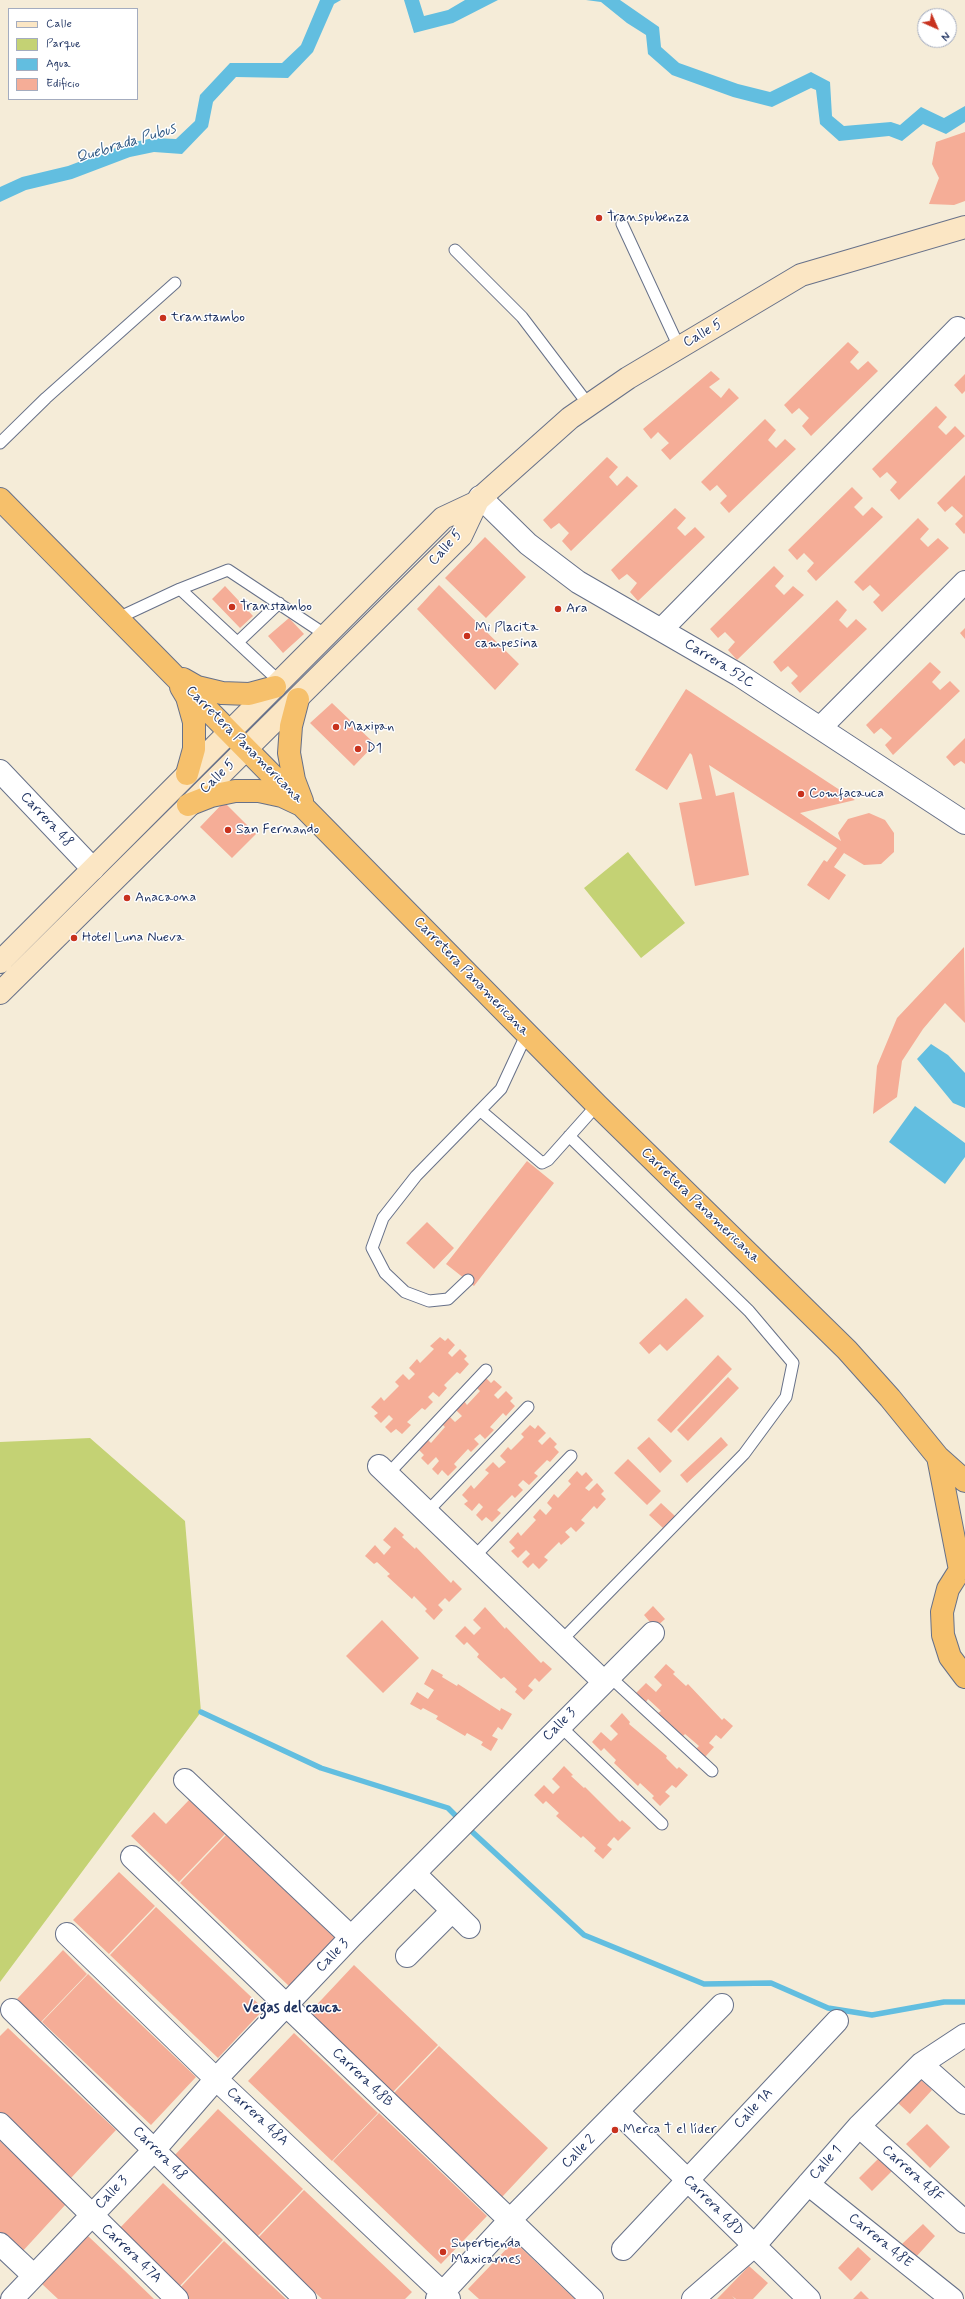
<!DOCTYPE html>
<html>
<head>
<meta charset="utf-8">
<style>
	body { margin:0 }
	#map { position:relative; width:965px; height:2299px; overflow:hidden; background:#f5ecd8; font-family:Mynerve,sans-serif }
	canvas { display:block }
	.legend { position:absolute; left:8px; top:8px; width:130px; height:92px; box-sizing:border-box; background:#fff; border:1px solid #a4acbf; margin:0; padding:5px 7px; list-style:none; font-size:12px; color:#1b2f5e }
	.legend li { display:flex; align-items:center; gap:8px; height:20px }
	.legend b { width:20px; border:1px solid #a4acbf }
	.north { position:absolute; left:917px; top:8px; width:40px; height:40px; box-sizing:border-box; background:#fff; border:1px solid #a4acbf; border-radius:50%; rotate:135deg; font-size:11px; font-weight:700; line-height:16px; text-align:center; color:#1b2f5e }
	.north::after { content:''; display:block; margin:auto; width:14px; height:18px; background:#c8321e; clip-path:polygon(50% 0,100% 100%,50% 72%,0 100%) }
</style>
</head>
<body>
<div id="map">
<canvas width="965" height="2299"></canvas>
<ul class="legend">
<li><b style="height:5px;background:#fbe6c4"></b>Calle</li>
<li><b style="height:11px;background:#c4d274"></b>Parque</li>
<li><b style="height:11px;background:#62bee0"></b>Agua</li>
<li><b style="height:11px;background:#f5ad97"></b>Edificio</li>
</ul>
<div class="north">N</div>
</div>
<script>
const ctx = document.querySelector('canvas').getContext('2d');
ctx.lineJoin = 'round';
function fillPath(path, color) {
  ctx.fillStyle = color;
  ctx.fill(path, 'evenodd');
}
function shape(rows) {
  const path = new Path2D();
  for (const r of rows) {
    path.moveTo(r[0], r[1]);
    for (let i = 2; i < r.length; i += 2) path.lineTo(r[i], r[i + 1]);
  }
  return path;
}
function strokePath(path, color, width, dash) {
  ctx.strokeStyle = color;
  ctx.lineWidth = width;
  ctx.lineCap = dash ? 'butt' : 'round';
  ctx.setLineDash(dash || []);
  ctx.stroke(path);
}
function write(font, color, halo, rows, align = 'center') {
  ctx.font = font + ' Mynerve,sans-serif';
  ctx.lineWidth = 3;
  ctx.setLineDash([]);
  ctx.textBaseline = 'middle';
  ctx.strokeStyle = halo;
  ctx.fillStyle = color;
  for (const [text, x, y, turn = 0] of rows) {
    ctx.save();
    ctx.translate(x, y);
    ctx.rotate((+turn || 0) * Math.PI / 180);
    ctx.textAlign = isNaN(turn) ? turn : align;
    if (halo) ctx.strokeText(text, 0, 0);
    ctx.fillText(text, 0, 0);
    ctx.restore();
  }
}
const green = shape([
	[628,852,685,923,641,958,584,888],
	[90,1438,185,1521,201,1712,0,1982,0,1442]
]);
const water = shape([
	[320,0,341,0,334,4,313,52,288,78,236,77,213,102,208,127,182,154,154,152,130,157,72,179,26,190,0,202,0,187,22,177,68,166,126,144,153,138,176,139,195,121,200,95,230,63,282,63,301,45],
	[404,0,419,0,424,16,448,10,465,0,498,0,453,23,414,33],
	[586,0,620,0,659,27,661,47,679,63,738,84,770,92,811,72,830,82,832,116,844,126,891,122,900,125,921,107,944,118,965,106,965,122,946,134,923,124,902,141,889,136,839,141,820,124,816,90,811,88,772,107,733,97,672,75,648,54,646,35,627,23,601,2],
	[931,1044,948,1055,965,1073,965,1108,953,1103,917,1059],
	[915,1106,965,1143,965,1157,945,1184,889,1142]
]);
const stream = shape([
	[201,1712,321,1768,448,1808,461,1821],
	[467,1827,584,1935,704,1984,771,1983,828,2008,872,2015,944,2002,965,2002]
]);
const building = shape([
	[965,132,965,201,954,205,929,204,939,178,932,164,936,142],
	[848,342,859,352,850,362,858,370,868,361,878,371,811,436,802,426,809,418,799,408,792,414,784,405],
	[711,371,720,379,709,387,721,398,729,388,739,398,670,460,661,450,669,443,658,432,651,439,643,429],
	[965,374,965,391,962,394,954,385],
	[936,406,947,417,938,427,946,435,955,426,965,436,899,500,890,490,897,482,887,472,880,478,872,469],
	[765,419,776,430,768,440,776,448,785,439,796,449,729,513,720,503,727,496,717,485,710,491,701,482],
	[607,457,618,467,609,477,617,486,627,476,638,486,571,551,562,541,569,533,559,523,551,529,543,520],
	[965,475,965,533,964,534,955,524,963,516,952,506,945,512,937,503],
	[852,487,863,498,854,507,863,516,872,507,883,517,816,581,807,571,814,563,804,553,797,560,788,550],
	[675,508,686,518,677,528,685,536,695,527,705,537,638,601,630,592,637,583,627,574,619,580,611,570],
	[918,518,929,529,920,539,928,547,938,538,949,548,882,612,873,602,880,595,870,585,863,591,854,582],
	[485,537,526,577,486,618,445,578],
	[774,566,784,576,775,586,784,595,793,586,804,595,737,660,728,650,735,642,725,632,718,638,710,629],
	[439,585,519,664,495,690,417,609],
	[225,586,253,616,240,628,212,599],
	[837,600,847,610,839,620,847,628,856,619,867,629,800,693,791,683,798,676,788,666,781,672,773,662],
	[289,618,304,634,283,653,268,636],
	[965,628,965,639,960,633],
	[930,662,941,672,932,682,940,690,950,681,960,691,893,755,885,745,892,738,881,728,874,734,866,725],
	[686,689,855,800,800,813,841,841,838,833,848,819,869,813,885,820,894,833,894,852,881,864,864,865,844,853,834,867,846,875,829,900,807,885,824,860,827,862,837,848,709,765,716,796,734,792,749,875,695,886,679,803,702,799,692,755,690,753,667,790,635,770],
	[332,703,375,744,354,766,310,723],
	[965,738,965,764,961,761,954,766,946,757],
	[224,802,256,834,232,858,200,827],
	[964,947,965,1023,945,1003,923,1029,902,1061,897,1097,873,1114,877,1066,897,1018],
	[527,1161,554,1183,474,1286,446,1264],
	[427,1222,454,1248,434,1269,406,1243],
	[686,1298,704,1316,667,1351,660,1344,649,1354,639,1343],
	[440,1337,445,1341,448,1338,455,1345,448,1353,452,1357,460,1349,467,1356,464,1359,469,1364,460,1374,457,1372,444,1385,447,1388,439,1397,433,1392,428,1397,433,1402,425,1410,422,1408,407,1422,411,1425,402,1434,396,1429,391,1433,385,1427,393,1419,389,1415,381,1423,374,1416,378,1413,371,1407,381,1397,384,1401,399,1386,395,1382,403,1374,409,1380,415,1374,409,1368,417,1359,420,1363,434,1349,430,1346],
	[718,1355,732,1369,671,1433,657,1420],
	[728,1377,739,1388,688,1441,677,1430],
	[486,1378,491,1383,494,1380,502,1387,494,1395,498,1399,506,1391,513,1398,510,1401,515,1406,506,1416,503,1413,490,1427,494,1430,485,1439,480,1434,474,1439,479,1444,471,1452,468,1449,454,1464,457,1467,448,1476,442,1470,438,1475,432,1469,439,1461,436,1457,428,1465,421,1458,424,1455,418,1449,427,1439,431,1443,445,1427,442,1424,449,1416,455,1422,462,1416,456,1410,464,1401,467,1405,480,1391,477,1388],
	[530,1425,535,1429,538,1425,546,1433,538,1441,542,1445,550,1437,557,1444,554,1447,559,1452,550,1462,547,1460,534,1473,538,1476,529,1485,523,1480,518,1485,523,1490,515,1498,512,1495,497,1510,501,1513,492,1522,486,1517,482,1521,476,1515,483,1507,479,1503,472,1511,464,1504,468,1501,462,1495,471,1485,474,1489,489,1473,485,1470,493,1462,499,1468,506,1462,500,1456,508,1447,511,1450,524,1437,521,1434],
	[649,1437,672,1461,660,1473,637,1448],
	[721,1437,728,1445,687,1483,680,1475],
	[628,1459,661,1491,647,1505,614,1473],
	[577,1471,582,1476,586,1472,593,1480,585,1488,589,1491,597,1483,604,1491,601,1494,606,1499,597,1509,594,1506,581,1520,585,1523,576,1532,571,1527,565,1532,570,1537,561,1545,559,1542,544,1557,548,1560,539,1569,533,1563,528,1568,522,1562,530,1554,526,1550,518,1558,511,1551,515,1548,509,1542,518,1532,521,1536,536,1520,533,1517,540,1509,546,1515,552,1508,547,1503,554,1494,558,1498,571,1484,568,1481],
	[661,1503,675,1516,663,1528,649,1515],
	[395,1527,404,1535,402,1537,415,1549,416,1547,451,1583,453,1580,462,1589,449,1602,445,1598,438,1605,443,1610,434,1620,425,1611,427,1609,414,1596,412,1599,387,1576,390,1574,377,1562,374,1564,365,1556,375,1545,384,1555,391,1547,383,1540],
	[653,1606,665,1619,655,1628,644,1615],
	[485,1607,505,1629,506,1627,541,1663,543,1661,552,1669,539,1682,535,1678,528,1686,533,1690,524,1700,515,1692,517,1689,504,1677,501,1679,477,1657,479,1654,467,1642,464,1645,455,1636,465,1626,474,1635,481,1628,473,1620],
	[382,1620,419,1658,383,1693,346,1656],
	[666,1664,675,1672,673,1674,686,1686,688,1684,722,1720,724,1718,733,1726,721,1739,716,1735,709,1743,714,1747,705,1757,696,1749,699,1746,685,1734,683,1736,658,1713,661,1711,648,1699,646,1702,636,1693,646,1683,656,1692,662,1685,654,1677],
	[432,1669,443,1675,442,1677,457,1686,458,1684,500,1711,501,1708,512,1714,502,1730,498,1727,492,1736,498,1739,491,1751,481,1745,483,1742,467,1733,465,1736,436,1719,438,1716,423,1708,421,1710,410,1704,417,1692,428,1699,434,1690,424,1684],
	[622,1713,630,1722,629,1724,667,1756,666,1758,677,1769,679,1767,688,1775,676,1788,672,1785,665,1792,670,1796,660,1806,652,1798,654,1796,640,1783,638,1786,614,1763,616,1760,604,1748,601,1751,592,1742,601,1732,611,1741,618,1734,610,1726],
	[564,1766,573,1775,571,1776,584,1788,585,1787,620,1822,622,1820,631,1828,618,1841,614,1837,607,1845,612,1849,603,1859,594,1851,596,1848,583,1836,581,1838,556,1816,559,1813,546,1801,543,1804,534,1795,544,1785,553,1794,560,1787,552,1779],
	[189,1800,225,1834,179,1882,131,1836,154,1812,166,1824],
	[226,1835,335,1938,289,1986,180,1883],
	[119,1872,155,1906,109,1954,73,1920],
	[156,1907,264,2009,218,2058,110,1955],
	[63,1950,87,1974,41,2022,17,1999],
	[354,1965,438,2045,392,2093,308,2014],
	[88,1974,196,2077,151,2125,42,2022],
	[8,2028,116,2130,70,2179,0,2112,0,2036],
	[294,2033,378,2113,332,2161,248,2081],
	[439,2046,548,2148,502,2197,393,2094],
	[920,2079,932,2090,910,2114,898,2103],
	[218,2109,303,2189,257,2237,173,2157],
	[379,2113,487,2216,441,2264,333,2161],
	[927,2124,950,2147,930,2168,906,2144],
	[0,2141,66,2204,21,2253,0,2233],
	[881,2156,894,2169,872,2191,859,2178],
	[163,2183,223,2240,178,2288,117,2231],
	[304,2190,412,2292,405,2299,322,2299,258,2238],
	[923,2224,935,2236,916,2257,902,2244],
	[88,2236,124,2270,154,2299,58,2299,42,2284],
	[224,2241,286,2299,189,2299,179,2289],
	[514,2241,562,2287,575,2299,479,2299,468,2289],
	[858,2247,871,2259,851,2281,838,2268],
	[749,2266,768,2283,753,2299,736,2299,732,2296,735,2299,717,2299],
	[861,2291,869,2299,853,2299]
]);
const lane = shape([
	[622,224,679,347],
	[455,250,522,317,588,404],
	[0,443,46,398,175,283],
	[180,589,280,682],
	[118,618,180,589,228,570,326,635],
	[238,642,279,603],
	[481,1111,542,1163,548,1160,597,1105],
	[468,1280,448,1299,429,1301,405,1292,385,1273,372,1248,383,1218,416,1176,501,1089,527,1033],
	[388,1474,486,1370],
	[427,1512,528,1407],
	[474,1557,571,1456],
	[561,1641,744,1454,786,1397,793,1363,749,1311,569,1136],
	[609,1676,712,1771],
	[560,1726,662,1824]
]);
const street = shape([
	[480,497,528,544,578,582,739,675,965,823],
	[662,629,958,328],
	[820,728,965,582],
	[0,771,93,869],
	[379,1466,604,1682],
	[185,1780,351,1937],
	[132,1857,592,2299],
	[415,1874,469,1927],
	[67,1934,216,2079,449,2299],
	[407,1956,452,1911],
	[12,2010,305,2299],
	[921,2064,965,2103],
	[618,2112,809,2299],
	[0,2124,177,2299],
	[859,2126,965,2222],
	[808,2184,952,2299],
	[0,2244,33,2275],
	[623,2249,837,2021],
	[12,2299,155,2149,216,2079,351,1937,653,1633],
	[437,2299,510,2220,722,2005],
	[693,2299,754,2246,859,2126,921,2064,965,2035]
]);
const secondary = shape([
	[0,962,443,518,475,503],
	[0,993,461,536,478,500,570,418,628,378,801,275,965,227]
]);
const highway = shape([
	[0,499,597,1105,847,1350,890,1398,938,1457,965,1481],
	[183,679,197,687,222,693,249,694,275,687],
	[181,687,187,697,194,722,194,749,187,774],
	[298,699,291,726,289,753,294,780,302,801],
	[188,805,211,796,235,791,259,791,282,796,299,804],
	[938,1457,960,1570],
	[965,1566,960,1570,948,1589,942,1612,943,1635,950,1657,965,1677]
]);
const markers = [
	[599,218,4,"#c8321e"],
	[163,318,4,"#c8321e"],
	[232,607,4,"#c8321e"],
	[558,609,4,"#c8321e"],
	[467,636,4,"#c8321e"],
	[336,727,4,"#c8321e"],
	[358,749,4,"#c8321e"],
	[801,794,4,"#c8321e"],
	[228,830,4,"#c8321e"],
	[127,898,4,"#c8321e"],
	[74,938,4,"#c8321e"],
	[615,2130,4,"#c8321e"],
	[443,2252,4,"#c8321e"]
];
const poiNames = [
	["Transpubenza",607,218],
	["transtambo",171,318],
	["Transtambo",240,607],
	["Ara",566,609],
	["Mi Placita",475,628],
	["campesina",475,644],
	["Maxipan",344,727],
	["D1",366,749],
	["Comfacauca",809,794],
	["San Fernando",236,830],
	["Anacaona",135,898],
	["Hotel Luna Nueva",82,938],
	["Merca T el líder",623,2130],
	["Supertienda",451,2244],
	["Maxicarnes",451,2260]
];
const streetNames = [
	["Calle 5",703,334,-30],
	["Calle 5",446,548,-48],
	["Carrera 52C",719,664,32],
	["Carretera Panamericana",244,745,45],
	["Calle 5",218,777,-44],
	["Carrera 48",46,820,47],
	["Carretera Panamericana",471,977,46],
	["Carretera Panamericana",700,1206,44],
	["Calle 3",560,1725,-45],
	["Calle 3",333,1956,-46],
	["Carrera 48B",362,2078,44],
	["Calle 1A",754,2109,-47],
	["Carrera 48A",257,2117,43],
	["Calle 2",579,2152,-45],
	["Carrera 48",159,2154,45],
	["Calle 1",826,2163,-48],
	["Carrera 48F",912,2174,42],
	["Calle 3",112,2193,-46],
	["Carrera 48D",713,2206,45],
	["Carrera 48E",880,2241,39],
	["Carrera 47A",131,2254,44]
];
const waterNames = [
	["Quebrada Pubus",126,144,-17]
];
const neighbourhoodNames = [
	["Vegas del cauca",292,2009]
];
fillPath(green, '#c4d274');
fillPath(water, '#62bee0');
strokePath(stream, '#62bee0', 5.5);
fillPath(building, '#f5ad97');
strokePath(lane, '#677189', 13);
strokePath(street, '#677189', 24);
strokePath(secondary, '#677189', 24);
strokePath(highway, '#677189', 24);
strokePath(lane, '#fff', 11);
strokePath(street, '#fff', 22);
strokePath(secondary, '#fbe6c4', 22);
strokePath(highway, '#f6c06b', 22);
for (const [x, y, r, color] of markers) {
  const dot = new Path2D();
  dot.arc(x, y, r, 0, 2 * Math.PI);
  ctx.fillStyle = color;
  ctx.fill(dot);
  strokePath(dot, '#fff', 1.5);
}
write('14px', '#1b2f5e', '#fff', poiNames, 'left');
write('14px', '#1b2f5e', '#fff', streetNames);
write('italic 15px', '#305a85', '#fff', waterNames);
write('bold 15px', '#1b2f5e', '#fff', neighbourhoodNames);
</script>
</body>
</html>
